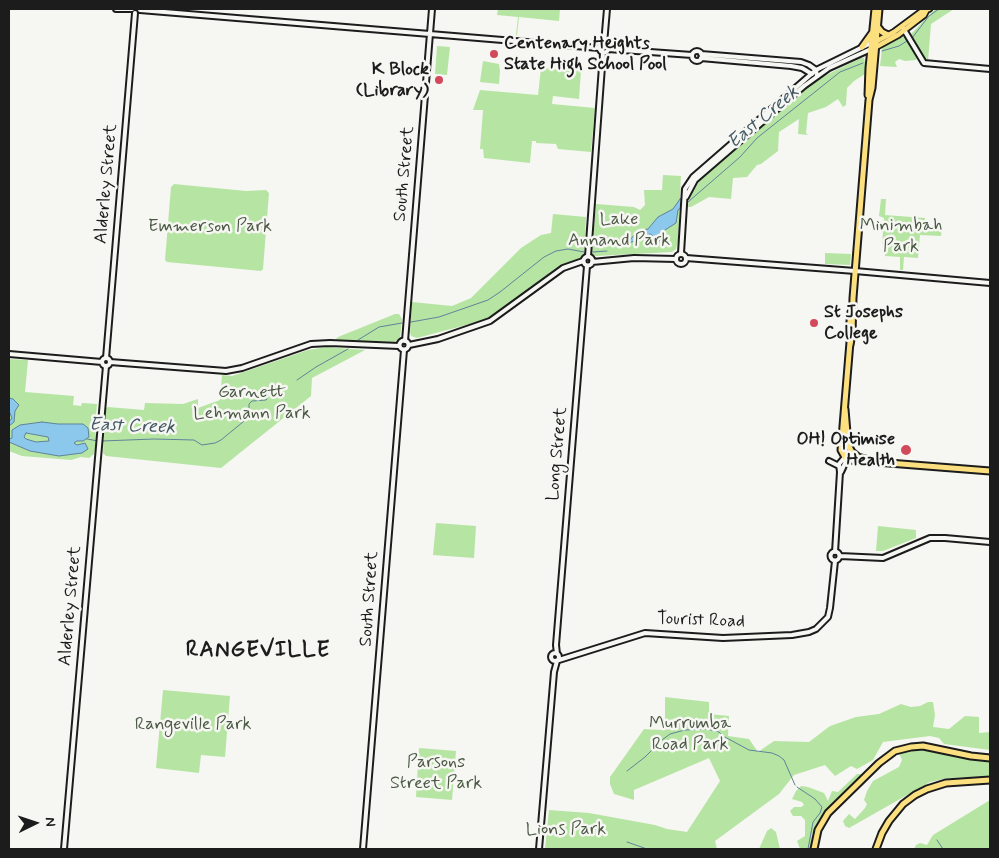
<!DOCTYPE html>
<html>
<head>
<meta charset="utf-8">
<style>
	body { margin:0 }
	#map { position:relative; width:999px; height:858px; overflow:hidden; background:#f6f6f2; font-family:Mynerve,sans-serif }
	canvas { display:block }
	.frame { position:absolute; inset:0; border:10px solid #1c1c1c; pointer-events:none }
	.north { position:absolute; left:10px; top:798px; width:50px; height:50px; -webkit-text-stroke:4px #f6f6f2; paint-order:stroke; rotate:86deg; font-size:14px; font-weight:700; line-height:20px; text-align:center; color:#1c1c1c }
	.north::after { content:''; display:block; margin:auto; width:18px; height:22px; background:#1c1c1c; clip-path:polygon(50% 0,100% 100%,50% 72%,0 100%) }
</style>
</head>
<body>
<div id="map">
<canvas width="999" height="858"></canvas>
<div class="frame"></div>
<div class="north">N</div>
</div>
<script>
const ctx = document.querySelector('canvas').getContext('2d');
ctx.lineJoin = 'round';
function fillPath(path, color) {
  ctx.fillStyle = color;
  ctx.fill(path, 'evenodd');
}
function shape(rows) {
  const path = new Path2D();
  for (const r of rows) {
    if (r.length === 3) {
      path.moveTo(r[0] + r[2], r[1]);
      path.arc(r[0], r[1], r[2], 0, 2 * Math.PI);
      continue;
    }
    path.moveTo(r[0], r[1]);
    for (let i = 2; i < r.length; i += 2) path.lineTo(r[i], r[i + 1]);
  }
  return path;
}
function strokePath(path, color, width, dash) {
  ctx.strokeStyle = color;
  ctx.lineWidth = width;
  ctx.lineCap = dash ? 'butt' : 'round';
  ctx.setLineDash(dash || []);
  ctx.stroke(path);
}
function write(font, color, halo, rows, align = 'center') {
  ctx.font = font + ' Mynerve,sans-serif';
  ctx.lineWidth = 5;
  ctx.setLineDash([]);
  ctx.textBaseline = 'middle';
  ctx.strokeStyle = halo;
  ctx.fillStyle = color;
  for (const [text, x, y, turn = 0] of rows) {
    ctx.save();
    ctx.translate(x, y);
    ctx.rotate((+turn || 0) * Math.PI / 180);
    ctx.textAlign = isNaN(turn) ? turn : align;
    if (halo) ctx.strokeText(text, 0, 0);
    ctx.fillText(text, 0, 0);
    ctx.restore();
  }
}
const green = shape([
	[498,9,560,9,559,21,519,17,517,35,516,35,518,17,497,15],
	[935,9,954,9,931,24,928,61,924,57,911,34],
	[903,36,907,38,917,57,916,60,905,61,899,59,895,62,897,67,880,66,882,49,883,46],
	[437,46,450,47,447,75,435,74],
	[861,58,864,58,865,62,865,74,854,81,847,88,846,105,843,107,838,99,826,107,808,113,806,133,808,135,798,134,799,119,779,132,778,151,761,164,757,165,747,177,733,178,731,199,709,197,691,207,688,207,690,193,701,178,818,79],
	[483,61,499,64,500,71,499,84,480,82],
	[541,68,581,71,579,99,553,96,552,104,595,108,591,152,558,149,556,144,536,143,536,141,532,141,530,163,484,158,483,149,480,149,483,110,473,110,480,90,538,95],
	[663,175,681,176,678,241,676,249,672,252,596,256,592,255,596,204,634,207,640,210,645,205,644,190,662,190],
	[174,184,246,191,266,190,269,193,263,269,261,271,167,262,165,260,171,187],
	[881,199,886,199,885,215,925,218,925,226,942,228,941,236,920,235,918,258,904,257,903,270,900,270,900,257,885,256,885,246,882,245,884,218,879,216],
	[553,214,586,217,584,253,581,258,563,264,505,308,485,320,417,338,411,336,410,332,412,302,452,306,471,298,521,248,541,235,551,233],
	[825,253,851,254,850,265,825,264],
	[395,314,399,314,402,319,400,338,393,343,335,340,338,337],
	[327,347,365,350,312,378,311,396,221,468,106,456,103,453,106,408,108,407,144,410,145,403,183,404,198,399,198,408,220,400,222,375,232,376,308,350],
	[9,359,28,360,25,392,74,396,73,405,81,406,82,403,97,404,95,429,96,436,96,445,94,454,89,458,81,457,71,460,22,456,9,451],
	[436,523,476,526,474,558,433,555],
	[878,526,916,530,916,538,883,551,876,551],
	[163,690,230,696,225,757,201,755,199,773,156,768],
	[665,697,709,702,709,714,729,716,728,736,749,739,758,752,774,741,809,742,830,726,856,717,879,714,901,704,911,707,920,706,928,702,933,702,935,715,933,727,949,729,965,716,979,717,979,733,990,732,990,750,944,744,939,738,930,736,883,742,873,760,857,769,851,766,835,776,825,765,794,775,779,794,715,841,717,849,545,849,549,810,589,813,655,825,667,829,687,832,720,781,709,758,634,790,634,800,614,794,610,784,610,777,644,729,662,730,665,723],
	[419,748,456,751,452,800,416,797],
	[912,750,932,751,975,760,990,761,990,777,948,778,930,782,849,828,845,826,843,821,849,814,855,819,865,808,867,804,864,800,867,791,873,781,899,767,902,760,899,753],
	[857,774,862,774,826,811,817,823,812,835,810,849,800,849,797,841,805,836,805,820,801,816,793,816,790,811,794,807,801,807,804,805,802,802,792,799,796,791,801,786,808,787,824,793,828,801,832,791,838,792],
	[990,800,990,849,914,849,916,845,920,843,927,845,933,835],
	[771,828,776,832,780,849,759,849,767,831]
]);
const water = shape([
	[680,199,683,199,682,207,678,210,676,223,665,230,658,243,653,242,652,235,650,234,636,241,627,243,638,231,648,229,658,217,673,209,680,199],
	[9,398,13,399,19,405,15,411,14,422,9,426,9,422,12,418,9,411,9,398],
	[42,422,58,424,83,424,88,428,89,437,83,441,77,441,74,443,77,445,85,443,88,449,82,453,59,456,30,451,9,442,9,439,12,438,12,430,20,425,42,422],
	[26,433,48,437,49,441,36,442,26,439,24,437,26,433]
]);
const stream = shape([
	[912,38,929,16,939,9],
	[882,51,899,46,907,41],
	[688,202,740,157,757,138,840,72,863,63],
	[593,252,607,251],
	[411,322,439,317,488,300,500,292,544,257,556,251,568,249,584,252],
	[358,340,379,327,402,323],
	[297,380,316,367,348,349],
	[87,439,98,441],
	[102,441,154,439,194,440,202,445,215,443,221,440,249,417,249,404,252,401,266,400,267,399,267,393,276,394,283,389],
	[627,771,645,757,662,740,670,734,685,730,707,729,719,732,723,736,749,750,772,753,779,756,784,760,795,785],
	[797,787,815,799,822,807,820,813,813,822,808,849],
	[937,840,943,849],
	[627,842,647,849]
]);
const tertiary = shape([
	[116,9,132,9],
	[140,10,599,48],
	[604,48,4.5],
	[604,44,607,9],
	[608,49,692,55],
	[697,56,5],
	[701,54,801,62,809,65,816,70,817,76],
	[701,58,791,66,802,68,812,74],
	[588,256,603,53],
	[686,258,855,271,990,283],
	[405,341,432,9],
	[106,358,135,13],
	[829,461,839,466],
	[841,472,847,459,844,439],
	[835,556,4.5],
	[835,552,840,472,839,464,845,457,856,456],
	[840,556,883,558,930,538,945,538,990,542],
	[555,657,4],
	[557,654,556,645,587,266],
	[559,660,645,633,723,638,792,635,809,632,816,629,828,617,830,608,835,561],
	[64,849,106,366],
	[363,849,404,350],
	[539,849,554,672,557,661]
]);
const secondary = shape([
	[903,28,924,63,990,69],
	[686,197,695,180,804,86,829,68,871,49],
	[681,253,685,189,693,177,816,70,871,43],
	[681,259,5],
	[588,261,4.5],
	[592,262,634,258,676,259],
	[404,345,4.5],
	[409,345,438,339,490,321,563,268,583,261],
	[9,354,102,362],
	[106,362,4],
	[110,362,226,371,242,368,311,344,330,343,399,346]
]);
const primary = shape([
	[875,42,894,32,921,12,929,9],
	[876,47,898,35,924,15,926,11]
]);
const trunk = shape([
	[878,27,882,32,888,35],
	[862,47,872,33],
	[868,95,869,68,875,9],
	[849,331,851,312],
	[850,342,841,450,845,457,851,460,873,462],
	[850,345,852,334,853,298,869,100,872,88,879,9],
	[845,409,848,445,852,452,858,457,876,462,990,471],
	[814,849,818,830,828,813,879,763,895,751,911,747,923,746,971,756,990,758],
	[876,849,882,833,889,821,903,804,915,795,927,789,946,783,990,780]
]);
const markers = [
	[494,54,5,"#d1495b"],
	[439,80,5,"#d1495b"],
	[814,323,5,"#d1495b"],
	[906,450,6,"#d1495b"]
];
const poiNames = [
	["Centenary Heights",504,44],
	["State High School Pool",504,65],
	["K Block",429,70,"right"],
	["(Library)",429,91,"right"],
	["St Josephs",824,313],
	["College",824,334],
	["OH! Optimise",895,440,"right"],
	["Health",895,461,"right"]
];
const streetNames = [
	["South Street",405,174,-85],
	["Alderley Street",107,184,-85],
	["Long Street",558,454,-85],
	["South Street",370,599,-86],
	["Alderley Street",71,606,-85],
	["Tourist Road",701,621,2]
];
const parkNames = [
	["Lake",619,220],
	["Annand Park",619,241],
	["Minimbah",901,226],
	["Park",901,247],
	["Emmerson Park",210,227],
	["Garnett",252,393],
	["Lehmann Park",252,414],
	["Murrumba",690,724],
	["Road Park",690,745],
	["Rangeville Park",193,725],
	["Parsons",436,763],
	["Street Park",436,784],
	["Lions Park",566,830]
];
const waterNames = [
	["East Creek",764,118,-40],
	["East Creek",132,427,2]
];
const districtNames = [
	["RANGEVILLE",258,651]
];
fillPath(green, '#b6e5a3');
fillPath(water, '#8cc8ec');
strokePath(water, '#5f8399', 1);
strokePath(stream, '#5f8399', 1);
strokePath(tertiary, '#1c1c1c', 8);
strokePath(secondary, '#1c1c1c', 8);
strokePath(primary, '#1c1c1c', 8);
strokePath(trunk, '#1c1c1c', 9);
strokePath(tertiary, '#f6f6f2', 4);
strokePath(secondary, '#f6f6f2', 4);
strokePath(primary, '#fce080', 4.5);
strokePath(trunk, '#fce080', 5);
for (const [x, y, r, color] of markers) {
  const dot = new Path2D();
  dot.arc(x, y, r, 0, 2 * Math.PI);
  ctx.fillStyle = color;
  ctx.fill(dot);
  strokePath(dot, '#f6f6f2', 2);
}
write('bold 18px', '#1c1c1c', '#f6f6f2', poiNames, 'left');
write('18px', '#1c1c1c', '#f6f6f2', streetNames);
write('18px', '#4a5844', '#f6f6f2', parkNames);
write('italic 19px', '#435865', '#f6f6f2', waterNames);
ctx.letterSpacing = '1px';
write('bold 22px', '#1c1c1c', '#f6f6f2', districtNames);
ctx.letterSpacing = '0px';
</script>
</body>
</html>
